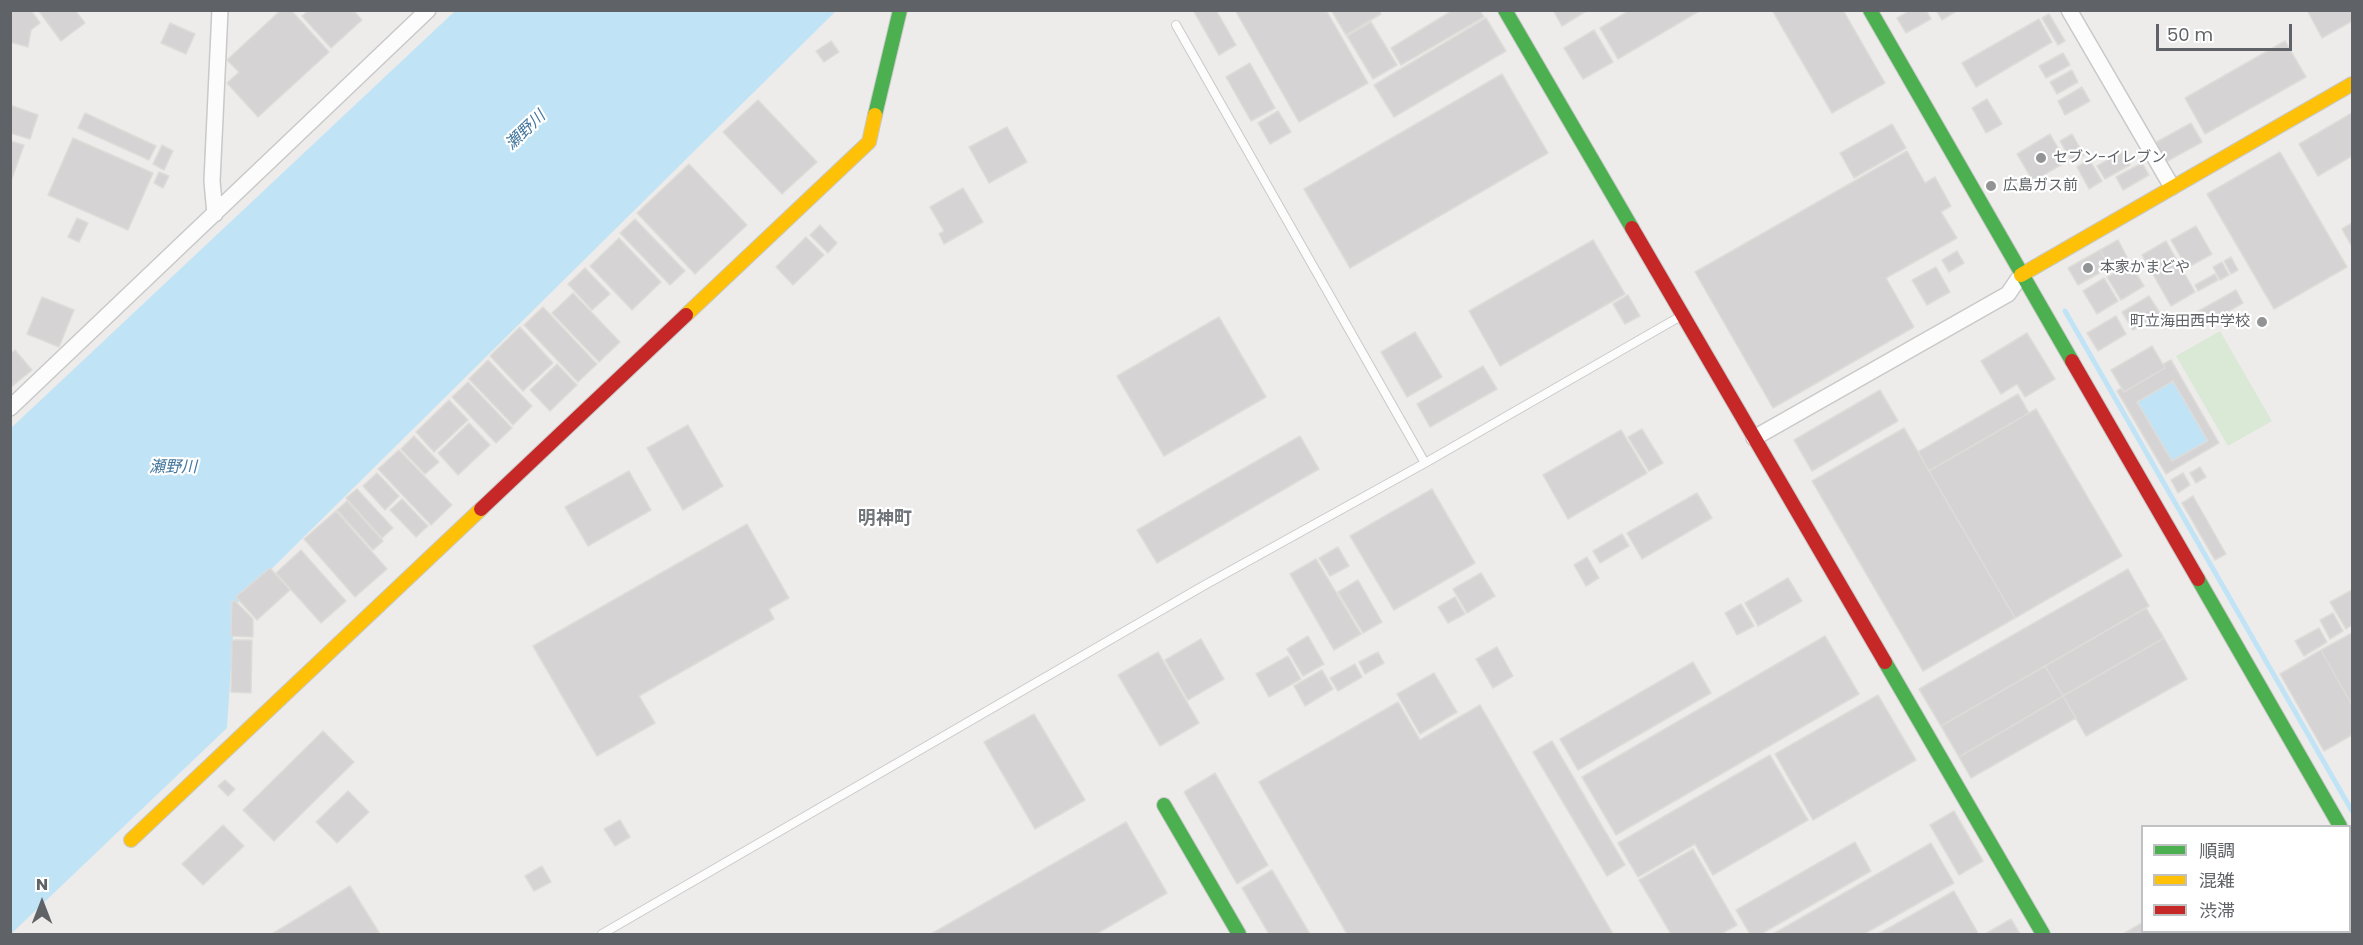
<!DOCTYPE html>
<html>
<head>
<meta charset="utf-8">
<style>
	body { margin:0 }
	#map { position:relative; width:2363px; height:945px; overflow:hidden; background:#eeecea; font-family:Poppins,"Noto Sans JP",sans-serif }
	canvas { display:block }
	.frame { position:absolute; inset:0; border:12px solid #5f6367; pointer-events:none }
	.legend { position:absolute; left:2141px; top:825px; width:210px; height:108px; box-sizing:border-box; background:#fff; border:2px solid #bfc1c2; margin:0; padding:8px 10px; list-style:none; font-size:18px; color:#5f6367 }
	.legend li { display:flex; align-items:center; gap:12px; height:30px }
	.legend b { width:30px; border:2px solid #bfc1c2 }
	.north { position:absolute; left:12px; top:873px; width:60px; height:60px; -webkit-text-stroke:4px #fff; paint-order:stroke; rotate:0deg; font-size:16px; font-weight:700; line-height:24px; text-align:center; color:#5f6367 }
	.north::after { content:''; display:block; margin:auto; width:21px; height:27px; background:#5f6367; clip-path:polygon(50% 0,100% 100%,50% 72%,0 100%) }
	.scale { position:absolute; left:2156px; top:24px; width:136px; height:27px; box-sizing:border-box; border:3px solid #5f6367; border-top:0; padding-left:8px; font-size:18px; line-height:21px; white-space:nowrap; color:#5f6367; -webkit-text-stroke:4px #fff; paint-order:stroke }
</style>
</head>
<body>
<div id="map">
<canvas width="2363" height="945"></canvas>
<div class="frame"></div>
<ul class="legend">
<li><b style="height:8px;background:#4caf50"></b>順調</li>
<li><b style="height:8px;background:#ffc107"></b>混雑</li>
<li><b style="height:8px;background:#c62828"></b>渋滞</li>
</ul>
<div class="north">N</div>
<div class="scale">50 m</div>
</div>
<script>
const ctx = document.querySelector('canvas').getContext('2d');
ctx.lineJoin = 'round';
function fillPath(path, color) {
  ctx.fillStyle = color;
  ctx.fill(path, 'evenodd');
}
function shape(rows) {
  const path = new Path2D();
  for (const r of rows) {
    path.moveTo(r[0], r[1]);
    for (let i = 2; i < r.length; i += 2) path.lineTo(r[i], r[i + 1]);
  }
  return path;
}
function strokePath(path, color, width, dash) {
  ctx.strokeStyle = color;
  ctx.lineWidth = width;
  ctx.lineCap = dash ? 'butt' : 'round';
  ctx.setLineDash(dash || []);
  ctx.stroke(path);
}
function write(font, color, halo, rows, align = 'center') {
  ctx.font = font + ' Poppins,"Noto Sans JP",sans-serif';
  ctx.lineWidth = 4.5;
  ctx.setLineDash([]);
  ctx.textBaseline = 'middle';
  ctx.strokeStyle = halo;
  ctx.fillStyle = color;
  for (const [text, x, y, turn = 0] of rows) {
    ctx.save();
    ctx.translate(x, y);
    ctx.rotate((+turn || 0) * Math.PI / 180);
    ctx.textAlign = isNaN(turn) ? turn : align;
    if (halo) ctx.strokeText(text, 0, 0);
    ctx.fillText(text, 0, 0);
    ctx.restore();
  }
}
const green = shape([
	[2220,331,2272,421,2228,446,2176,356]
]);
const water = shape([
	[455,11,836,11,235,605,227,728,11,934,11,428],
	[2173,381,2208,441,2172,461,2137,402]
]);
const stream = shape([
	[2065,311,2352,811]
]);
const building = shape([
	[10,10,31,10,40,23,31,30,28,47,10,42,10,10],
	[38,10,75,10,85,23,61,41,38,10],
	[281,10,291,10,329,52,258,117,227,83,239,72,227,60,281,10],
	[309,10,353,10,362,20,331,48,302,16,309,10],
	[1193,10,1216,10,1236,45,1219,55,1193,10],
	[1235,10,1326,10,1368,83,1299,122,1235,10],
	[1331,10,1379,10,1381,14,1346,35,1331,10],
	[1453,10,1480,10,1484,17,1401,65,1391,48,1453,10],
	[1553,10,1588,10,1562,26,1553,10],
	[1630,10,1701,10,1618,59,1600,28,1630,10],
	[1772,10,1843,10,1885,83,1832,113,1772,10],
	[1911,10,1926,10,1931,19,1906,33,1897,18,1911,10],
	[1936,10,1958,10,1942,20,1936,10],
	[2307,10,2352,10,2352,21,2322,38,2307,10],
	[2049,14,2065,41,2058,45,2042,18,2049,14],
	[1486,18,1506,51,1394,117,1374,85,1486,18],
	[2039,19,2052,42,1976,87,1962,63,2039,19],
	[1371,22,1397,65,1373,79,1347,36,1371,22],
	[170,23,195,34,186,54,161,43,170,23],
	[1594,30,1613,62,1583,79,1564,48,1594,30],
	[831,41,839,52,824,62,816,51,831,41],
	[2285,41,2306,77,2205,134,2185,98,2285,41],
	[2063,53,2070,65,2046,78,2039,66,2063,53],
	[1250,63,1275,108,1251,121,1226,77,1250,63],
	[2072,70,2078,82,2057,94,2050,82,2072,70],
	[1502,74,1548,153,1350,268,1304,189,1502,74],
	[2082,87,2090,101,2065,115,2058,101,2082,87],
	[1987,99,2002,124,1986,133,1972,108,1987,99],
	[758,100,817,162,782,194,723,132,758,100],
	[10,105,38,115,30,139,10,133,10,105],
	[1278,111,1291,132,1270,144,1258,123,1278,111],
	[85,113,156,146,149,160,78,128,85,113],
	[2352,113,2352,156,2318,176,2299,144,2352,113],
	[2191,123,2202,142,2164,163,2153,144,2191,123],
	[1892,124,1906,148,1854,178,1840,153,1892,124],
	[1007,127,1027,162,989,183,969,147,1007,127],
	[2050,134,2066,162,2033,181,2017,154,2050,134],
	[2072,134,2084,155,2072,162,2060,141,2072,134],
	[73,138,153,173,128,230,48,195,73,138],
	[10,141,24,145,10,184,10,141],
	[162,145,173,151,164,170,153,164,162,145],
	[1907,151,1925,183,1935,177,1951,206,1941,212,1957,238,1886,278,1914,327,1773,408,1695,272,1907,151],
	[2123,151,2130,165,2105,179,2097,166,2123,151],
	[2280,152,2347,267,2274,309,2207,194,2280,152],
	[2089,159,2102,181,2089,189,2077,167,2089,159],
	[2142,163,2149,175,2123,190,2116,177,2142,163],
	[689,164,747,225,695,274,637,213,689,164],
	[159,172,169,176,163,188,154,183,159,172],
	[963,188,983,222,944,244,939,234,944,231,930,207,963,188],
	[77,218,88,223,79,242,68,237,77,218],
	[635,219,685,271,670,285,620,233,635,219],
	[2352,223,2352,247,2342,229,2352,223],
	[820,225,837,243,828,253,810,235,820,225],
	[2196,226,2212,254,2187,268,2171,240,2196,226],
	[806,237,824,255,793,285,776,267,806,237],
	[619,238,661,282,632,310,590,266,619,238],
	[1593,240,1625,294,1500,366,1469,311,1593,240],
	[2118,240,2127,257,2110,267,2100,250,2118,240],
	[2166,241,2195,292,2171,306,2142,255,2166,241],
	[2100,250,2110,267,2078,285,2068,268,2100,250],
	[1957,251,1964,263,1949,272,1942,260,1957,251],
	[2231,257,2238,270,2231,274,2224,261,2231,257],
	[2222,262,2229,275,2220,280,2213,267,2222,262],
	[2130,263,2144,286,2121,300,2107,277,2130,263],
	[1936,267,1950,292,1927,305,1912,280,1936,267],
	[585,268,610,294,592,310,568,284,585,268],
	[2215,274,2218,280,2198,291,2195,285,2215,274],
	[2104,278,2118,301,2097,314,2083,291,2104,278],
	[2236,290,2243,303,2202,327,2195,313,2236,290],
	[573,293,620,342,599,362,552,313,573,293],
	[1628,295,1640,316,1625,324,1613,304,1628,295],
	[2149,296,2160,313,2133,330,2122,312,2149,296],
	[42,297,74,310,59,347,27,334,42,297],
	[543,307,597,364,578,382,524,325,543,307],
	[2116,316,2126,334,2098,351,2087,333,2116,316],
	[1219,317,1266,397,1164,456,1117,376,1219,317],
	[520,327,553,363,523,391,490,356,520,327],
	[1415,332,1442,377,1407,397,1381,352,1415,332],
	[2027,333,2055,379,2025,397,2017,384,2001,394,1981,361,2027,333],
	[2152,346,2165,368,2124,392,2111,370,2152,346],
	[15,350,32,370,10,388,10,354,15,350],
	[488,360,532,406,513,425,469,379,488,360],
	[2171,360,2219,443,2166,474,2117,391,2122,388,2124,392,2165,368,2163,364,2171,360],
	[2173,381,2208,441,2172,461,2137,402,2173,381],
	[557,364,577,385,550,411,530,390,557,364],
	[1483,366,1497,389,1430,427,1417,404,1483,366],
	[468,382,512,428,496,443,452,397,468,382],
	[1880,390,1898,421,1812,471,1794,440,1880,390],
	[2018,394,2029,413,1929,471,1918,452,2018,394],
	[449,400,468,420,434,452,416,432,449,400],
	[2036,409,2122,556,2015,618,1929,471,2036,409],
	[469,423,490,445,458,475,438,453,469,423],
	[688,425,723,486,683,510,647,448,688,425],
	[1904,428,2015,618,1923,671,1812,481,1904,428],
	[1642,429,1663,463,1649,471,1628,437,1642,429],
	[1621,430,1647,473,1568,519,1543,475,1621,430],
	[414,436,439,462,425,474,401,449,414,436],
	[1300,436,1319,469,1157,563,1137,530,1300,436],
	[399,450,452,505,431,525,378,469,399,450],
	[2200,467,2206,477,2196,483,2190,473,2200,467],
	[629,471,651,510,588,546,565,507,629,471],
	[377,473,399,496,385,510,363,486,377,473],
	[2183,473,2190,485,2178,493,2171,480,2183,473],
	[357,489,393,528,382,538,346,498,357,489],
	[1432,489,1475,563,1394,610,1350,536,1432,489],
	[1697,493,1712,518,1642,559,1627,533,1697,493],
	[2193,496,2226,554,2215,560,2182,503,2193,496],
	[402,499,428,526,416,537,390,510,402,499],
	[347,501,383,541,373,550,337,510,347,501],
	[336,511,387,569,355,597,304,539,336,511],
	[747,524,789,598,769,609,774,619,639,696,655,723,597,756,533,646,747,524],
	[1622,534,1629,546,1600,563,1593,551,1622,534],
	[1338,547,1349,566,1330,576,1319,558,1338,547],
	[301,550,346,601,321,623,276,573,301,550],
	[1587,557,1599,578,1586,586,1574,565,1587,557],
	[1316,559,1361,634,1334,650,1290,574,1316,559],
	[270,568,290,590,257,620,236,597,270,568],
	[2128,569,2149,606,1941,726,1919,689,2128,569],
	[1481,573,1495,596,1467,613,1453,589,1481,573],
	[1788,578,1802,601,1758,626,1745,603,1788,578],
	[1358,580,1382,622,1363,633,1338,592,1358,580],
	[2352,590,2352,625,2346,629,2330,602,2352,590],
	[1455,597,1465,614,1448,623,1438,607,1455,597],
	[232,601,235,601,253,619,253,637,231,636,232,601],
	[1741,604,1754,626,1737,635,1725,613,1741,604],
	[2146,608,2164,638,2063,696,2045,666,2146,608],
	[2333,613,2343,631,2330,639,2320,620,2333,613],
	[2319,628,2327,642,2304,656,2295,641,2319,628],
	[2352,633,2352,705,2321,650,2352,633],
	[1308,636,1324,664,1303,676,1287,649,1308,636],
	[1825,636,1859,694,1616,835,1582,777,1825,636],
	[2164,638,2187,679,2086,736,2063,696,2164,638],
	[1201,639,1224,679,1188,700,1165,660,1201,639],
	[232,640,252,640,251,693,231,692,232,640],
	[1497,647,1513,676,1493,688,1476,659,1497,647],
	[2321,650,2352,705,2352,735,2324,751,2280,674,2321,650],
	[1158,652,1199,723,1160,746,1118,675,1158,652],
	[1378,652,1384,663,1365,674,1359,662,1378,652],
	[1288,656,1301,679,1269,697,1256,674,1288,656],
	[1693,662,1711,693,1578,770,1560,739,1693,662],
	[1355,664,1362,677,1338,691,1330,678,1355,664],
	[2045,666,2063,696,1959,757,1941,726,2045,666],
	[1322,670,1333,689,1305,706,1294,686,1322,670],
	[1434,673,1457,712,1420,734,1397,694,1434,673],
	[1878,695,1916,760,1813,820,1775,754,1878,695],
	[2063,696,2076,718,1971,778,1959,757,2063,696],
	[1398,702,1420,740,1480,705,1613,934,1347,934,1259,782,1398,702],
	[1034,714,1085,800,1035,829,984,742,1034,714],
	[323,731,354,762,274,841,243,810,323,731],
	[1552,741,1625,865,1607,876,1533,752,1552,741],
	[1770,755,1808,820,1713,875,1695,844,1638,877,1618,843,1770,755],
	[1215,773,1268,865,1237,884,1184,792,1215,773],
	[225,780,235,789,228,796,218,786,225,780],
	[348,791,369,812,337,843,316,822,348,791],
	[1954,811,1983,861,1959,875,1930,825,1954,811],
	[620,820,630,837,615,846,604,829,620,820],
	[1126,822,1167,893,1096,934,931,934,1126,822],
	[223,825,244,846,203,885,182,864,223,825],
	[1855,842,1871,871,1761,934,1750,934,1736,910,1855,842],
	[1931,843,1954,883,1864,934,1773,934,1931,843],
	[1693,849,1737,925,1721,934,1671,934,1639,880,1693,849],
	[542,866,551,882,534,891,525,876,542,866],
	[1272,870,1310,934,1269,934,1242,888,1272,870],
	[350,886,380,934,272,934,350,886],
	[2350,886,2352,891,2352,924,2350,926,2350,886],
	[1954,891,1978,933,1975,934,1878,934,1954,891],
	[2011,919,2020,934,1985,934,2011,919],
	[2142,923,2142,932,2171,932,2173,934,2123,934,2142,923],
	[2203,932,2314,932,2309,934,2198,934,2203,932]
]);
const lane = shape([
	[1176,25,1425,463],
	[602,934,1203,586,1425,463,1681,316]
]);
const street = shape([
	[2069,10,2172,187],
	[215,214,212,181,220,10],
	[10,408,428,10],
	[1754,438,2008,294,2021,275]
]);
const fast = shape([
	[1505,10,1632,228],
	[1870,10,2072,361],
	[875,115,900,10],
	[2198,579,2340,826],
	[1885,662,2043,934],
	[1164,805,1239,934]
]);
const slow = shape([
	[2021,275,2352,84],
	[686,315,869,142,875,115],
	[131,840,481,509]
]);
const jam = shape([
	[1632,228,1885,662],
	[2072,361,2198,579],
	[481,509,686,315],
	[2350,842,2352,847]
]);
const markers = [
	[2041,158,6,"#919395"],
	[1991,186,6,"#919395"],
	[2088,268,6,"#919395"],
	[2262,322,6,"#919395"]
];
const poiNames = [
	["セブン-イレブン",2053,158],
	["広島ガス前",2003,186],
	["本家かまどや",2100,268],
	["町立海田西中学校",2250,322,"right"]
];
const waterNames = [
	["瀬野川",526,131,-44],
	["瀬野川",173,468]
];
const quarterNames = [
	["明神町",885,519]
];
fillPath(green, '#d9e9d6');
fillPath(water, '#c0e4f6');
strokePath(stream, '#c0e4f6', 5);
fillPath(building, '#d5d3d3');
strokePath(building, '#dedcd9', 1.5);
strokePath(lane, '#c9c9c9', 10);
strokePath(street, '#c9c9c9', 18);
strokePath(fast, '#c8c9c9', 16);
strokePath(slow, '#c8c9c9', 16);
strokePath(jam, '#c8c9c9', 16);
strokePath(lane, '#fcfcfc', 8);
strokePath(street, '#fcfcfc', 15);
strokePath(fast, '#4caf50', 14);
strokePath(slow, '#ffc107', 14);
strokePath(jam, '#c62828', 14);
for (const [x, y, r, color] of markers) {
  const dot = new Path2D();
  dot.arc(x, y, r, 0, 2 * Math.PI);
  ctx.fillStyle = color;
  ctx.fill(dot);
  strokePath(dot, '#fff', 2);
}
write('15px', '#5f6367', '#fff', poiNames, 'left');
write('italic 16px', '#42769d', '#fff', waterNames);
write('bold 18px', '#707579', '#fff', quarterNames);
</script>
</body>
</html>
